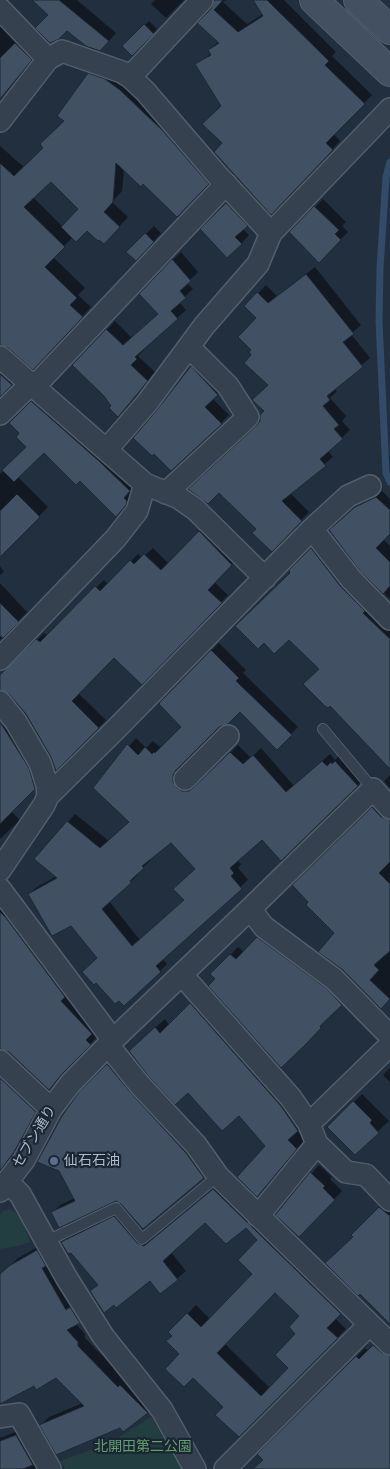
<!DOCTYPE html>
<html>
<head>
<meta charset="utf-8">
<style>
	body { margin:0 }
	canvas { display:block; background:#212f3f }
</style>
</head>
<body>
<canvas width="390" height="1469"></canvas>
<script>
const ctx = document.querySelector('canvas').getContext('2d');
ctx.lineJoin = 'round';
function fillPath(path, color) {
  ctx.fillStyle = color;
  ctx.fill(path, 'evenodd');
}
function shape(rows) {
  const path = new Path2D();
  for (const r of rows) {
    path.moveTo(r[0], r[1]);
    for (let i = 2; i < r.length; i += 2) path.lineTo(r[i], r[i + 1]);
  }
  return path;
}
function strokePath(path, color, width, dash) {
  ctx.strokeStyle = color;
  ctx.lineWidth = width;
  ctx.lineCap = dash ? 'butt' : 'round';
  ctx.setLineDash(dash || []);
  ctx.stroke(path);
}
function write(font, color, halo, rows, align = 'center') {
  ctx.font = font + ' "Roboto Condensed","Noto Sans JP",sans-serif';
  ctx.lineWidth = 4.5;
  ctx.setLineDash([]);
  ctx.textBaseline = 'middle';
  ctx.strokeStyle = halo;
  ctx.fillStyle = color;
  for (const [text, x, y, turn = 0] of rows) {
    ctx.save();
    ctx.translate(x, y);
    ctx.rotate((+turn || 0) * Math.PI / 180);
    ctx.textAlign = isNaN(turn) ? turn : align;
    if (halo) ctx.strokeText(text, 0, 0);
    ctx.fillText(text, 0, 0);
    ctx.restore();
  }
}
const green = shape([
	[9,1209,15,1212,22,1221,30,1242,17,1246,0,1249,0,1215,3,1211],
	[151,1417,182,1469,65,1469,60,1461,108,1444]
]);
const shadow = shape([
	[34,0,77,0,116,33,109,41,49,15],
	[155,0,184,0,166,18,151,4],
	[215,0,226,0,223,2,247,24,263,14,255,0,284,0,336,52,332,56,372,95,334,134,340,141,271,213,224,143,223,106,197,65,211,53,209,50,219,41,199,23,215,4],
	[149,21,157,29,132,55,124,46],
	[0,24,39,51,0,99],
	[98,65,114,70,217,174,186,207,143,183,124,169,122,191,112,202,128,217,104,243,87,229,73,237,53,257,85,288,78,295,91,307,42,359,0,344,0,146,24,167,45,148,66,120,89,74],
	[51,180,80,209,63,227,33,197],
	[235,195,255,217,243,229,249,235,241,244,202,229],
	[323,199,346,222,342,226,348,232,319,261,291,232],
	[154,226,161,233,136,260,128,252],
	[181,252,198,272,187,283,193,289,179,302,186,310,143,349,144,350,138,356,155,372,118,416,113,405,104,395,74,365,115,321,132,338,159,313,173,260],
	[315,267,361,325,351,334,370,358,334,388,337,391,330,398,346,416,342,421,350,430,328,451,333,457,290,493,309,512,272,550,257,529,258,425,265,411,270,385,253,355,258,318,246,306,266,285,277,296],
	[0,355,21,375,0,395],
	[200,359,225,386,212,398,229,415,221,423,157,412],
	[41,393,138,481,133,488,136,491,135,495,116,516,80,480,44,451,18,477,48,507,0,556,0,474,28,447,21,433,11,423],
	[382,491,390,499,390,533,383,539,390,546,390,599,361,570,339,523,364,499],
	[207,524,239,557,214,582,228,595,142,683,114,657,78,693,106,720,56,769,52,756,28,715,11,693,0,689,0,677,44,633,48,636,104,580,108,585,138,554,142,558,153,548,169,564],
	[320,541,390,620,390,767,321,669,291,570],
	[0,566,4,572,0,575],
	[0,583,27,612,0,640],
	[219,643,246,670,243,673,298,727,277,748,240,711,218,726,183,762,180,768,180,775,189,784,196,784,203,781,238,745,251,758,261,748,294,786,330,754,335,760,339,756,365,778,282,859,262,838,237,860,241,864,238,868,248,880,162,958,167,964,160,971,98,958,71,924,29,894,37,887,57,876,36,859,75,814,109,841,131,822,95,787,136,738,146,748,153,741,160,747,162,745,163,746,183,727,161,704],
	[171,842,196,869,185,900,140,940,109,901,138,875,137,873,151,860,149,858],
	[0,706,41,781,11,811,20,820,0,839],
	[390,775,390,788,384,781],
	[381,800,390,808,390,998,381,1007,336,933,310,902,294,885],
	[0,898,99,1026,93,1032,97,1037,68,1066,49,1089,9,1051,0,1048],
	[265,931,348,997,281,1066,212,974,238,947,244,952],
	[200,995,307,1121,297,1131,305,1139,257,1195,266,1146,239,1115,188,1091,139,1042,165,1019,169,1025],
	[115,1058,211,1170,204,1177,122,1203,116,1200,53,1213,60,1205,75,1198,80,1093],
	[0,1064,42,1104,21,1143,0,1171],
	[390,1068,390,1082,383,1075],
	[362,1094,389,1121,355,1153,329,1127],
	[319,1165,332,1177,330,1179,342,1191,299,1236,277,1214],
	[223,1181,349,1304,335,1318,346,1329,239,1435,225,1407,181,1354,174,1336,170,1332,196,1305,210,1319,254,1274,259,1240,246,1226,205,1221,171,1252,186,1271,161,1292,151,1280,91,1292,98,1284,62,1242,71,1234,123,1209,146,1235,153,1238],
	[275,1291,301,1316,290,1368,270,1388,225,1344],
	[389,1199,390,1201,390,1322,352,1235],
	[45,1243,87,1314,76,1324,85,1334,85,1338,126,1380,154,1405,147,1412,120,1426,41,1425,49,1417,83,1403,56,1376,34,1384,0,1404,0,1276,18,1258],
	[382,1337,390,1343,390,1469,255,1469,264,1460,259,1454,365,1348,368,1351],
	[23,1429,39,1469,0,1469,0,1438]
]);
const stream = shape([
	[390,162,386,177,380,268,379,321,386,473,390,482]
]);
const building = shape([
	[32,0,59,0,109,41,100,51,86,46,67,31,59,39,50,43,35,28,48,15,32,0],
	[214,0,223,0,214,10,238,32,263,16,253,0,267,0,329,61,325,65,365,104,326,143,333,150,271,215,214,152,222,143,202,124,221,106,195,64,211,55,208,50,219,43,197,23,211,9,214,0],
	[144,24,154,34,132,56,122,46,144,24],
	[15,43,32,60,0,99,0,58,15,43],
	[88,73,105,79,120,90,163,131,209,184,177,217,143,184,141,187,116,163,113,202,104,212,120,227,104,244,99,240,98,241,87,231,76,242,61,227,78,209,51,182,24,207,65,247,45,267,77,298,70,305,83,317,33,370,8,348,0,345,0,163,14,176,43,148,40,144,64,121,57,116,88,73],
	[226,203,248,226,235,237,242,244,227,258,200,229,226,203],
	[314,206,339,230,335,234,341,240,319,263,289,232,314,206],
	[145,233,154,242,136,261,126,252,145,233],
	[172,259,191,281,180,291,186,298,171,311,178,319,135,357,137,359,131,365,148,381,118,417,109,408,111,406,104,396,72,365,106,329,123,345,158,314,139,294,172,259],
	[306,274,354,334,343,342,363,367,327,396,330,400,323,406,339,425,334,429,343,439,320,459,326,466,282,501,302,521,272,552,252,533,256,529,219,493,208,504,188,489,256,426,260,421,260,415,264,411,252,400,268,385,244,363,251,355,249,352,251,350,238,337,256,318,244,306,257,292,268,303,306,274],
	[191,366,218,395,205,407,222,424,171,471,154,454,152,456,133,438,156,411,191,366],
	[0,374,12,385,0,397,0,374],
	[31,401,100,462,130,491,124,498,127,501,126,505,116,517,80,481,76,485,44,453,14,482,2,470,26,447,16,437,19,433,9,423,31,401],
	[17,494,40,517,0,557,0,511,17,494],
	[376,497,390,510,390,534,376,548,390,562,390,586,383,594,360,571,329,530,355,507,376,497],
	[199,531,232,565,208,590,222,603,142,685,114,658,72,701,99,728,56,771,51,757,26,714,9,694,0,690,0,675,36,639,40,642,95,586,100,591,130,560,134,564,144,554,161,570,199,531],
	[311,548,341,587,365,611,363,613,390,639,390,769,330,706,328,708,325,706,303,684,319,669,289,640,274,654,264,643,258,649,235,626,290,573,289,570,311,548],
	[0,603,19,622,3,638,0,636,0,603],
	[211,650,239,678,236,681,292,735,277,750,240,712,228,724,219,727,176,770,173,775,173,782,177,788,182,791,189,791,193,788,230,752,243,764,253,755,286,792,322,761,327,766,331,762,332,764,335,761,358,786,281,861,262,840,230,868,234,873,231,876,242,889,156,966,161,972,124,1006,119,1001,115,1004,96,983,94,985,82,972,97,958,71,926,52,936,28,894,57,878,34,859,67,821,100,848,129,822,93,788,127,744,138,755,145,747,152,754,154,752,155,753,181,727,159,704,160,702,211,650],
	[171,843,195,869,173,889,184,900,132,946,102,909,131,883,130,881,144,868,142,866,171,843],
	[0,722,29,768,35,789,0,824,0,722],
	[372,807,381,817,390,820,390,862,379,873,390,884,390,951,374,965,379,970,370,980,390,999,381,1009,343,970,318,952,334,933,306,905,308,902,292,885,372,807],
	[0,912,6,918,65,997,61,1001,92,1034,86,1040,91,1045,61,1075,49,1090,9,1052,0,1049,0,912],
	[257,937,326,988,342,1005,320,1026,321,1028,306,1044,281,1068,208,986,215,979,210,974,230,954,236,959,257,937],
	[190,1003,281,1106,298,1131,288,1140,297,1149,257,1197,237,1177,265,1146,239,1116,222,1131,188,1093,175,1105,149,1077,129,1051,155,1027,160,1033,190,1003],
	[107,1064,131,1093,186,1153,204,1178,143,1229,121,1204,116,1201,59,1228,51,1212,75,1201,59,1171,37,1162,62,1116,79,1092,107,1064],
	[0,1078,36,1112,14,1152,0,1171,0,1078],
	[353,1101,372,1120,370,1123,379,1133,355,1155,327,1127,353,1101],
	[310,1172,325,1186,323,1188,335,1200,299,1237,275,1215,310,1172],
	[213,1189,341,1314,327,1328,338,1338,239,1437,215,1415,223,1407,193,1378,184,1387,165,1369,179,1354,166,1341,172,1336,168,1332,187,1313,201,1327,252,1274,238,1260,257,1240,246,1228,226,1244,205,1223,163,1261,178,1280,160,1294,150,1281,116,1308,114,1305,104,1313,90,1291,98,1285,71,1253,68,1254,61,1242,114,1216,137,1243,144,1246,213,1189],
	[275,1293,299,1316,289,1327,295,1334,275,1355,288,1368,261,1396,217,1353,275,1293],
	[379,1207,390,1216,390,1324,360,1294,358,1296,325,1263,353,1237,351,1235,379,1207],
	[37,1250,46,1266,42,1268,66,1310,70,1307,80,1323,67,1330,78,1342,78,1346,118,1387,120,1385,148,1413,123,1432,120,1428,56,1455,39,1425,84,1406,56,1378,36,1390,34,1386,0,1404,0,1274,9,1266,37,1250],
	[373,1345,382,1353,390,1356,390,1469,253,1469,263,1460,257,1454,356,1356,359,1359,373,1345],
	[16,1435,33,1465,23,1469,0,1469,0,1441,16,1435]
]);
const lane = shape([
	[323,729,373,789],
	[45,1242,116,1208,142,1239,218,1176]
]);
const street = shape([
	[0,9,48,59],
	[130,77,202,0],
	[0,121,48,59,62,51,122,72,130,77,145,91,218,176,271,233],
	[0,357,145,484,179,498,195,509,265,578],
	[34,387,226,184],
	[0,414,31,384],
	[107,449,147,403,204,326,258,264,271,233,390,109],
	[166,493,248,417,228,386,189,347],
	[312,529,351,579,390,619],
	[0,659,116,538,137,511,145,484],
	[0,702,16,722,40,763,47,785,48,796],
	[185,779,228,736],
	[0,870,44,805,48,796,115,730,312,529,348,496,370,486],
	[0,889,113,1040],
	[250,909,264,927,334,979,390,1036],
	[182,975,291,1098,309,1124,317,1144,346,1172,366,1175,390,1200],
	[108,1045,140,1085,196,1145,218,1176,390,1344],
	[0,1061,51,1109],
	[309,1124,390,1045],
	[7,1182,20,1194,66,1277,103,1336,162,1410,195,1469],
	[0,1191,24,1160,51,1109,70,1084,113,1040,250,909,373,789,390,808],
	[258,1216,317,1144],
	[0,1417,19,1414,50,1469],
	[225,1469,369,1325]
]);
const secondary = shape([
	[314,0,390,72],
	[358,0,390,30]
]);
const markers = [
	[54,1161,5,"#5c6f8a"]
];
const streetNames = [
	["セブン通り",35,1137,-59]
];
const poiNames = [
	["仙石石油",64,1161]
];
const parkNames = [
	["北開田第二公園",143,1447]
];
fillPath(green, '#233e40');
fillPath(shadow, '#0007');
strokePath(stream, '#324b68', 7);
fillPath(building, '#415163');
strokePath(building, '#1c2835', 1);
strokePath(lane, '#535e6c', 12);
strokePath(street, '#535e6c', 24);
strokePath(secondary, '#535e6c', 30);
strokePath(lane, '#35414f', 10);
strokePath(street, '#35414f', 21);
strokePath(secondary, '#425062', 28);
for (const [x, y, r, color] of markers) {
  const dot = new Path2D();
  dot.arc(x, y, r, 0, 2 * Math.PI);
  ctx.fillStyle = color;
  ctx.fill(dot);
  strokePath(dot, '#1a2633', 2);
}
write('14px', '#b0bbca', '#1a2633', streetNames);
write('14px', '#b0bbca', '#1a2633', poiNames, 'left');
write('14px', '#659e6f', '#1a2633', parkNames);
</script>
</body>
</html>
